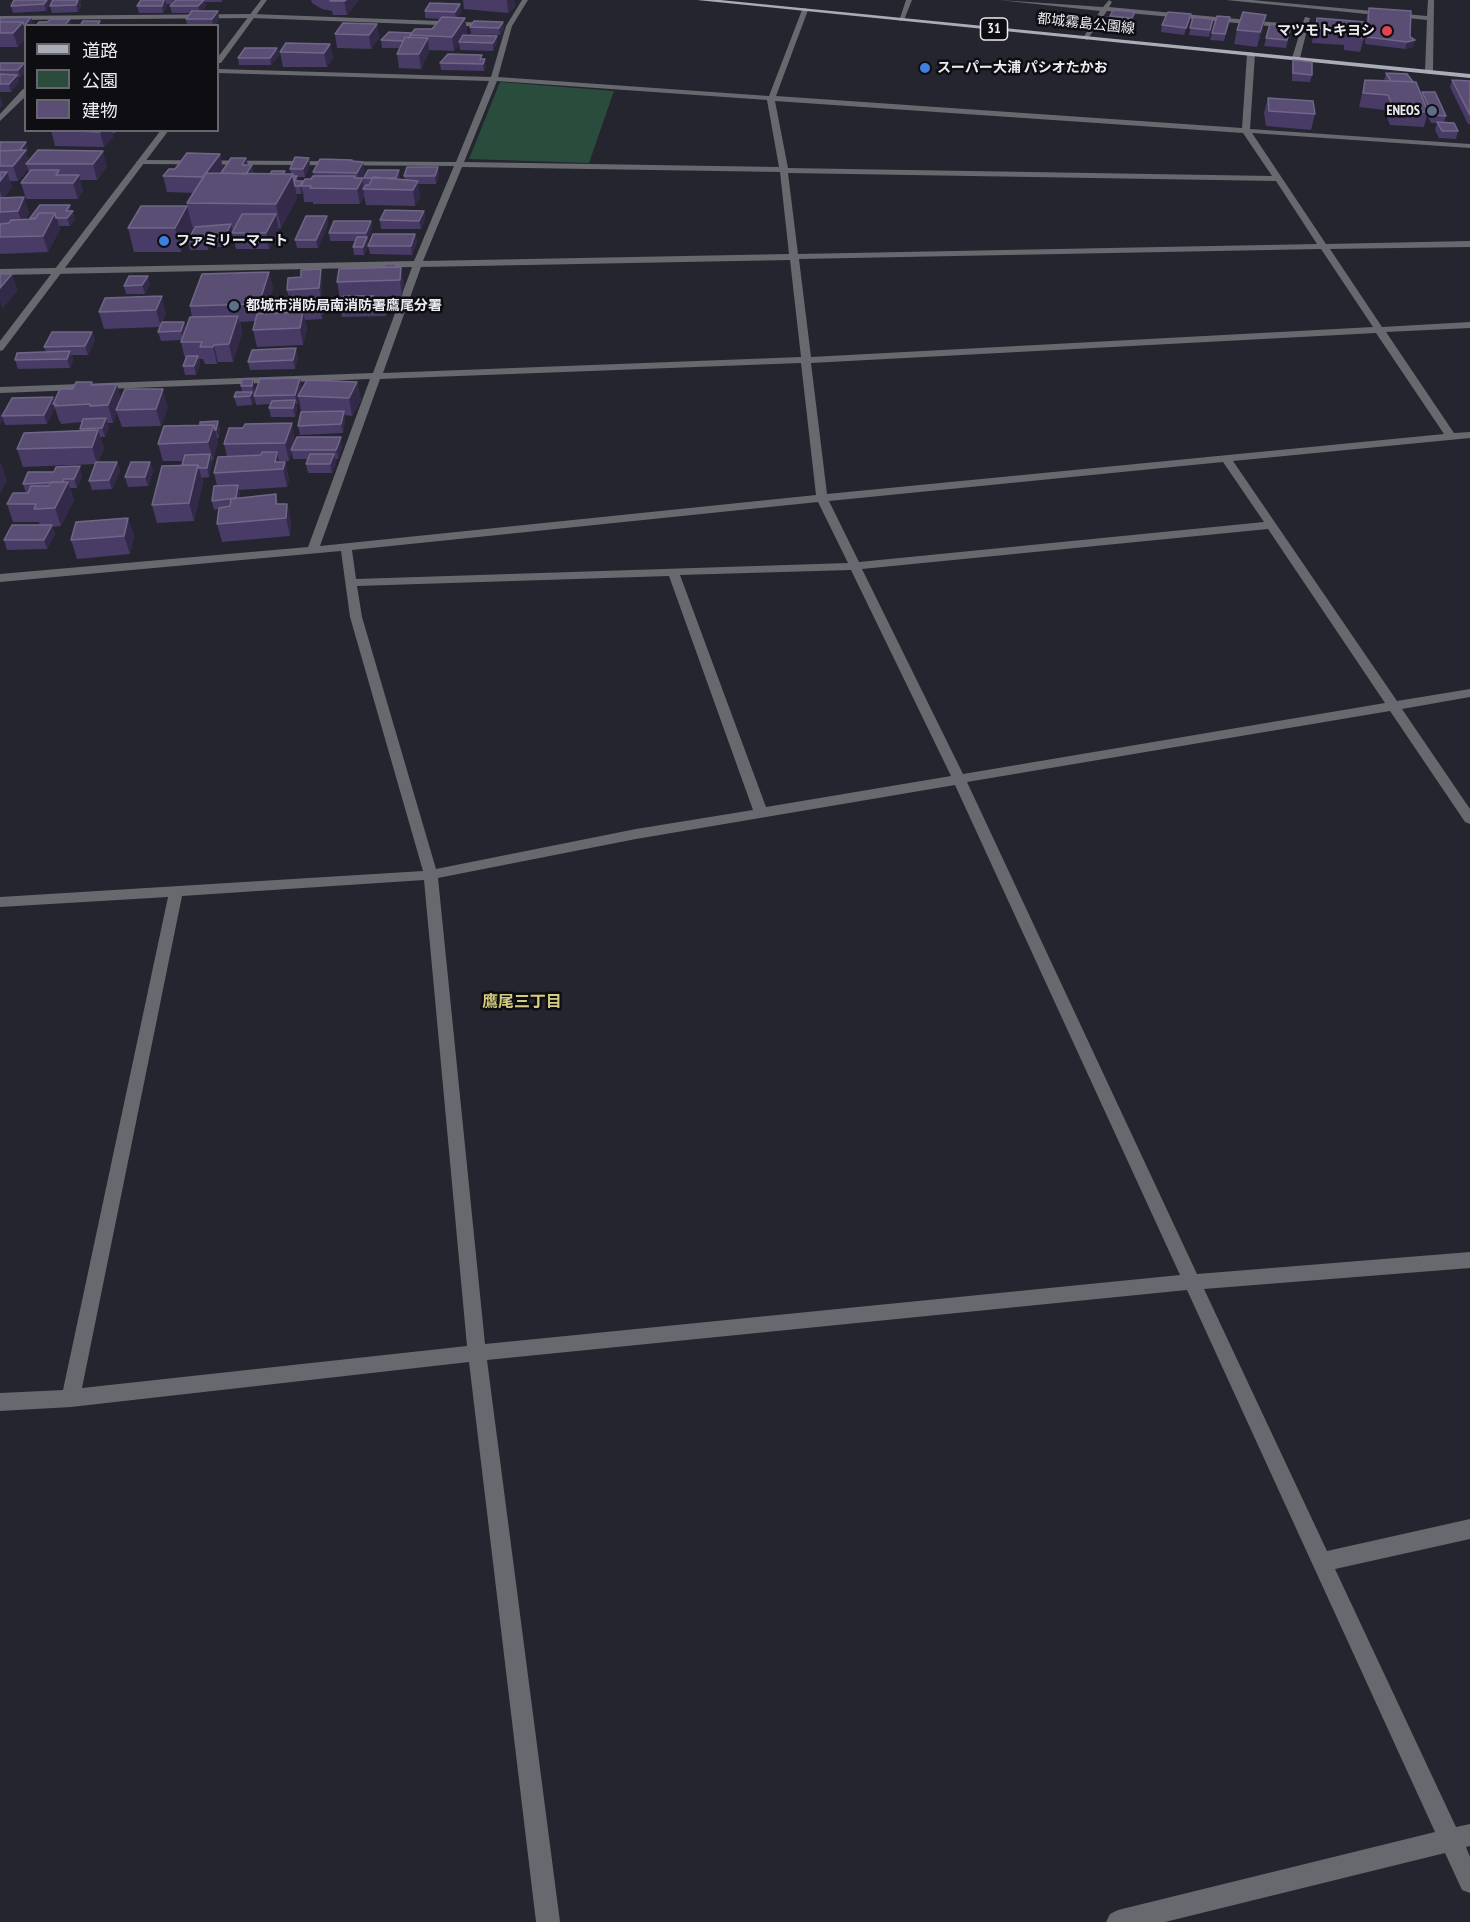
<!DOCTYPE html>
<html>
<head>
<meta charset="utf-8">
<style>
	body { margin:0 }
	#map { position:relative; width:1470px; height:1922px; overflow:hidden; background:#24252e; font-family:"PT Sans Narrow","Noto Sans JP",sans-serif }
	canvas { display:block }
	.legend { position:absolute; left:24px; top:24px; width:195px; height:108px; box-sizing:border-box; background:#0e0e12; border:2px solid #66666c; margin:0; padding:8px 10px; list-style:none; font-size:18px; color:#ebebf2 }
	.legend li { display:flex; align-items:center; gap:12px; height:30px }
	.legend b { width:30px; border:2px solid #66666c }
</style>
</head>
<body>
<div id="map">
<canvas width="1470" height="1922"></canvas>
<ul class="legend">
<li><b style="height:8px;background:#aaadb7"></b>道路</li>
<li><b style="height:16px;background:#2a4c3d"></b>公園</li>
<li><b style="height:16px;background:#5a4e74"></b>建物</li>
</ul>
</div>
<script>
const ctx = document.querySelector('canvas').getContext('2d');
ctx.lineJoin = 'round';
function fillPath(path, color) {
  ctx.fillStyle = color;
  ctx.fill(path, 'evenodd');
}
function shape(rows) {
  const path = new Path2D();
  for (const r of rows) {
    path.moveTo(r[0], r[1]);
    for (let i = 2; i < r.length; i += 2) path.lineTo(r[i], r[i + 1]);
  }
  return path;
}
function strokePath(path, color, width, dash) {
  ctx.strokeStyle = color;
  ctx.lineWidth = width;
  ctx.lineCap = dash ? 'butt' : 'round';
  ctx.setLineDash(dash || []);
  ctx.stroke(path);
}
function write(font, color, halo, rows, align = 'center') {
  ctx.font = font + ' "PT Sans Narrow","Noto Sans JP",sans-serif';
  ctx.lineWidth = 5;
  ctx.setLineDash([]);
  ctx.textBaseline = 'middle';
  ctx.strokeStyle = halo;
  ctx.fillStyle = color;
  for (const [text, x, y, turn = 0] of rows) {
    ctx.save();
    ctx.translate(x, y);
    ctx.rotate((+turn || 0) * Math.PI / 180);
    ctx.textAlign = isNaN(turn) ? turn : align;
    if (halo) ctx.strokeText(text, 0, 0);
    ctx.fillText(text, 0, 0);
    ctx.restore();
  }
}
const green = shape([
	[500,82,614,91,589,163,469,159]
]);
const minor = shape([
	[522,0,528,0,512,26,498,77,769,96,802,10,805,8,808,10,776,96,1242,128,1247,54,1251,52,1255,54,1250,129,1470,144,1470,148,1252,133,1326,244,1470,241,1470,247,1330,249,1382,327,1470,322,1470,328,1386,332,1454,433,1470,432,1470,438,1233,461,1397,701,1470,689,1470,697,1402,709,1470,809,1470,824,1465,822,1390,711,967,782,1197,1274,1470,1252,1470,1268,1204,1289,1327,1551,1470,1519,1470,1539,1335,1569,1456,1827,1470,1824,1470,1846,1466,1847,1470,1857,1470,1893,1462,1890,1445,1853,1165,1922,1106,1922,1110,1914,1118,1910,1435,1832,1187,1290,487,1360,560,1922,536,1922,469,1362,71,1407,0,1411,0,1393,63,1390,168,897,0,907,0,897,423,871,350,617,341,551,0,582,0,574,308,547,370,379,0,393,0,387,373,373,412,267,0,275,0,269,414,261,454,166,140,164,136,162,140,160,456,162,489,81,218,73,218,69,491,77,506,26,522,0],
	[497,81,767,100,779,167,464,162,497,81],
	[775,101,1243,133,1272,176,788,168,775,101],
	[462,167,780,172,789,254,423,261,462,167],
	[788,173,1276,181,1317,244,798,254,788,173],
	[1321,249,1373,327,811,357,799,259,1321,249],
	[790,260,801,357,383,373,421,267,790,260],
	[1376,333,1444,434,827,494,811,363,1376,333],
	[801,363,816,495,320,546,380,379,801,363],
	[1223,462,1264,522,859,562,829,501,1223,462],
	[818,502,848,563,356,579,352,550,818,502],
	[1268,529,1385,703,963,774,862,569,1268,529],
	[851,570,951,776,766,807,680,575,851,570],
	[669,576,753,810,636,829,436,869,362,617,357,586,669,576],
	[955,785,1180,1275,485,1344,438,878,636,839,955,785],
	[424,880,467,1346,82,1388,182,896,424,880],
	[906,0,912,0,904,20,899,21,906,0],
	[999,0,1103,7,1109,0,1112,2,1109,7,1302,25,1305,17,1310,18,1300,58,1296,60,1292,58,1301,29,1107,11,1087,40,1083,38,1100,11,999,0],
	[1226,0,1252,0,1427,16,1428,0,1434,0,1433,72,1429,74,1425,72,1427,20,1226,0],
	[252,14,492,23,495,25,492,27,252,18,0,20,0,16,252,14],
	[23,89,26,89,26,96,0,121,0,114,23,89]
]);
const tertiary = shape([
	[261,0,267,0,221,63,218,63,218,57,261,0],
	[161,130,169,130,3,350,0,351,0,341,161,130]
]);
const primary = shape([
	[697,0,720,0,1470,74,1470,78,697,0]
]);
const wall = shape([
	[14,0,50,0,51,3,46,11,13,13,11,6],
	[51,0,81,0,80,3,81,5,78,12,52,13,50,6,52,2],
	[141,0,174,0,171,4,166,4,167,6,163,13,139,13,137,6],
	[176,0,223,0,221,2,205,2,206,6,201,11,219,18,214,26,187,26,186,19,190,13,172,13,170,6],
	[311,0,359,0,347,15,333,15,332,11,322,9,312,3],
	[463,0,514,0,515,7,508,13,464,9],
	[460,4,461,11,457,18,465,18,467,32,465,35,497,43,493,51,460,50,459,44,454,51,429,50,429,52,421,69,399,68,397,54,400,48,382,48,381,40,412,33,432,29,441,19,425,18,425,11],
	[1369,8,1410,37,1415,40,1413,47,1405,49,1365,44,1367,15],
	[1113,10,1134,19,1131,25,1129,25,1126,32,1104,30,1106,23,1110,17],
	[1191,14,1190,21,1184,35,1161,32,1162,25],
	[1193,17,1213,19,1209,37,1189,35],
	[0,18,33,24,32,26,26,26,18,47,0,47],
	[1317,18,1364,38,1360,52,1344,50,1344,45,1312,43,1313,32],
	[503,22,504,29,500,35,471,34,470,27],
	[377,24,379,38,371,49,337,48,335,34],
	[1229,24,1224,41,1210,40,1212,33],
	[1270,24,1291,27,1286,48,1264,46],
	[1263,29,1257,47,1234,44,1237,30],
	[330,44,333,58,327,67,283,67,280,52],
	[279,55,271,65,239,65,238,58],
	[483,59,486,66,484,71,441,70,440,63],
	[1293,60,1312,75,1310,82,1292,81,1292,68],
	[0,63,24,63,26,71,20,77,18,77,19,82,11,92,0,92],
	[1386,73,1421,94,1422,92,1446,116,1444,122,1458,131,1456,139,1439,138,1435,130,1437,123,1431,123,1427,115,1424,127,1390,125,1384,110,1359,107,1365,80,1384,81],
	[1452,80,1470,81,1470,124,1468,124,1450,87],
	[1268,98,1315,114,1311,130,1266,126,1264,113],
	[51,130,117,130,116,133,112,133,113,137,104,147,55,146],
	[0,142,28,150,26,153,29,161,38,150,107,166,97,180,80,180,83,191,78,199,26,199,21,183,29,173,28,169,18,181,10,181,12,187,4,198,24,197,29,213,26,219,30,219,30,218,72,211,75,219,70,226,59,226,60,229,48,252,0,254],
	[220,154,223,169,220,173,246,158,248,165,252,165,253,174,291,174,290,169,309,158,310,165,305,177,297,177,298,181,303,183,311,179,314,176,313,172,352,160,353,161,365,176,400,178,400,180,405,180,404,176,438,167,439,175,436,184,418,184,420,197,415,206,366,205,364,196,360,204,313,204,313,202,304,202,303,192,301,194,296,194,297,198,281,228,279,228,279,231,269,249,236,249,232,233,226,247,210,247,208,250,190,250,188,241,195,227,193,227,193,229,181,252,134,252,128,228,187,206,187,203,194,193,167,192,163,176,175,169],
	[424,211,425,219,421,229,381,229,380,220],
	[327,216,328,225,318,248,297,248,295,240],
	[371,221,372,229,367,241,368,246,364,255,354,255,353,247,355,241,330,241,329,233],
	[415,234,417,242,412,255,370,254,368,246],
	[397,267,404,283,402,296,374,298,382,303,386,303,387,312,386,316,342,317,340,308,343,299,340,299,337,282],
	[269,272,273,289,265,313,282,313,282,311,326,307,322,319,305,320,307,329,303,345,257,347,253,330,255,321,240,322,242,333,233,362,218,362,217,364,205,364,203,359,199,359,200,364,196,375,185,375,183,366,185,359,181,342,182,340,161,341,158,332,160,327,104,329,99,312,105,298,166,313,162,322,184,322,186,329,192,317,190,306],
	[301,277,322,277,321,297,289,299,287,290],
	[150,284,145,294,126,294,124,286],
	[92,332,95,340,88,355,72,355,73,360,70,368,18,369,15,360,46,352,44,347],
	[298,357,295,369,250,370,248,362],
	[242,379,255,387,254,394,252,394,254,400,252,405,237,406,234,397,242,392,241,386],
	[357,382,361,400,352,416,345,415,345,420,343,433,300,435,298,426,301,412,299,399,297,404,296,404,297,409,295,417,271,417,269,408,271,404,256,405,254,396,302,387,301,390],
	[93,385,121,398,168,407,161,426,122,427,117,413,113,423,107,423,109,427,105,437,100,437,104,448,98,462,117,462,120,471,112,489,92,490,89,481,96,464,23,467,17,449,80,431,82,422,61,424,60,421,59,421,55,408,47,424,5,425,2,416,53,397,54,402,73,389],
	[218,421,220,430,219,438,217,439,218,442,213,460,212,460,212,463,209,477,202,478,203,482,194,521,157,523,152,505,182,465,183,461,163,461,158,444,200,425],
	[295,440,342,446,338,459,335,459,336,463,332,473,308,473,306,464,308,459,293,459,292,452,289,461,279,461,279,462,285,462,289,480,287,487,239,490,240,498,276,494,278,504,287,504,291,522,290,536,222,542,217,524,218,509,214,510,212,501,217,486,214,473,227,457,224,444],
	[150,462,153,471,148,486,128,487,125,477],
	[82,475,77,488,70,488,74,500,61,526,52,527,55,534,47,549,7,550,4,540,40,525,39,522,13,522,7,504,26,493,23,484],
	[128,518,134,536,130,554,77,559,71,540]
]);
const shadedWall = shape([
	[47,0,50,0,51,3,46,11,44,4],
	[78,0,81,0,80,3,81,5,78,12,76,5],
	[164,0,165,0,167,6,163,13,162,6],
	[204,0,206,6,200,13,198,6],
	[346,0,359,0,347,15,344,1],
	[507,0,514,0,515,7,508,13],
	[460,4,461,11,456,19,455,12],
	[218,11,219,18,213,26,212,19],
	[1135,12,1134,19,1131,25,1132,18],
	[1191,14,1190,21,1184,35,1186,28],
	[1266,15,1263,29,1257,47,1260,32],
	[31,17,33,24,32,26,26,26,26,39,18,47,13,33,23,22],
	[465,18,467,32,460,42,459,42,459,44,454,51,452,37],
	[70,19,72,26,64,26],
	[503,22,504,29,500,35,499,28],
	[377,24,379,38,371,49,369,35],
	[497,36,497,43,493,51,493,43],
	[428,38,429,52,421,69,419,54],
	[1415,40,1413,47,1405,49,1407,42],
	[330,44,333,58,327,67,324,53],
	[277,48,279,55,271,65,270,58],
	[485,59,486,66,484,71,483,64],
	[24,63,26,71,20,77,18,70],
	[17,75,19,82,11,92,9,84],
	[1,97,3,105,0,108,0,98],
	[101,130,111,130,113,137,104,147,100,132],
	[26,142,28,150,26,153,30,164,26,164,28,169,18,181,13,166,15,155],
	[103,151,107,166,97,180,93,164],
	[220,154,223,169,206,193,203,177],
	[246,158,248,166,242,165],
	[309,158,310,165,305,177,303,169],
	[363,162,366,177,364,178,363,181,364,196,360,204,357,189,359,185,357,173],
	[252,165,253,173,247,183,246,175],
	[438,167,439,175,436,184,435,176],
	[399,170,400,178,397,186,396,178],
	[7,172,12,187,3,200,0,191,0,181],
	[293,174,297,198,281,228,276,204],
	[79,175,83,191,78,199,73,183],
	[303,181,303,186,301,186,303,192,301,194,300,186],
	[418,181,420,197,415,206,413,190],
	[24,197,29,213,23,227,18,211],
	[70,205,75,219,70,226,67,218,66,211],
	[187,206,193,229,181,252,175,228],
	[424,211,425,219,421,229,419,221],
	[55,213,60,229,48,252,43,236],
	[276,214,279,231,269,249,266,233],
	[327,216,328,225,318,248,316,240],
	[371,221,372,229,368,241,366,233],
	[231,224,233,232,226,247,224,238],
	[415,234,417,242,412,255,411,246],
	[367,237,368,246,364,255,363,247],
	[208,239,210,247,208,250,206,241],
	[401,267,404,283,402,296,400,280],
	[321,269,322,277,321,297,319,288],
	[269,272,273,289,263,321,259,304],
	[12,274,18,291,2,309,0,302,0,288],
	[148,276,150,284,145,294,142,285],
	[162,296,166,313,161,327,156,310],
	[324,298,326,307,322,319,320,311],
	[386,303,387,312,386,316,384,308],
	[303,312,307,329,303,345,300,328],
	[238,316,242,333,233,362,229,344],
	[184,322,186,330,183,340,181,331],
	[92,332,95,340,88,355,85,346],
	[214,345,218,362,217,364,213,347],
	[296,348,298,357,295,369,293,360],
	[70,351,73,360,70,368,67,359],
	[198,356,200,364,196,375,194,366],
	[300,378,302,387,299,396,298,396,299,399,297,404,295,395],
	[253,379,255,387,254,394,252,386],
	[357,382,361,400,352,416,349,398],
	[117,384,122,402,116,410,117,413,113,423,108,405],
	[163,389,168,407,161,426,156,409],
	[252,392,254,400,252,405,250,396],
	[53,397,55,404,53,404,55,408,47,424,44,415],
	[295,400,297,409,295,417,293,408],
	[344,411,345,420,343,433,341,424],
	[0,412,3,420,0,425],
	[106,418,109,427,105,437,102,428],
	[218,421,220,430,219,438,216,430],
	[292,423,295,440,291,450,292,452,289,461,285,443],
	[214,425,218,442,213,460,208,442],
	[98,430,104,448,97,464,92,447],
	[341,437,342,446,338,459,336,450],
	[277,452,281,470,275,462],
	[210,454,212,463,209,477,207,468],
	[334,454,336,463,332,473,330,464],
	[117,462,120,471,112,489,109,480],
	[150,462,153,471,148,486,145,477],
	[285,462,289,480,287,487,283,469],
	[1,463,7,481,0,494,0,464],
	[198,465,203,482,194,521,189,503],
	[80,466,82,475,77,488,74,479],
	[64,479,66,485,68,482,74,500,61,526,55,508],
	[238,485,240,494,239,508,236,499],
	[287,504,291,522,290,536,286,518],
	[128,518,134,536,130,554,124,536],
	[52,525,55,534,47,549,44,540]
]);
const building = shape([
	[14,0,47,0,44,4,11,6,14,0],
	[53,0,78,0,76,5,50,6,53,0],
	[141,0,164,0,162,6,137,6,141,0],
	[176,0,204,0,198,6,170,6,176,0],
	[331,0,346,0,344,1,330,1,331,0],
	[430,3,460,4,455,12,425,11,430,3],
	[1369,8,1411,11,1410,37,1415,40,1407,42,1367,37,1369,8],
	[1113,10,1135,12,1132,18,1110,16,1113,10],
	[192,11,218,11,212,19,186,19,192,11],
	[1168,12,1191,14,1186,28,1162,25,1168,12],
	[1243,12,1266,15,1260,32,1237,30,1243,12],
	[1217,16,1230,17,1225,34,1212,33,1217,16],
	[31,17,25,25,24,25,23,22,0,22,0,18,31,17],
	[442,17,465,18,452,37,410,35,415,29,432,29,442,17],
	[1108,17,1130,19,1127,25,1106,23,1108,17],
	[1193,17,1213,19,1210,30,1190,28,1193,17],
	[1317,18,1365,22,1364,38,1348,36,1348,31,1316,28,1317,18],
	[51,19,70,19,64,26,36,26,39,22,47,22,51,19],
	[83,21,100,21,97,26,80,26,83,21],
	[474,21,503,22,499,28,470,27,474,21],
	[0,22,23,22,13,33,0,33,0,22],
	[343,23,377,24,369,35,335,34,343,23],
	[1270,24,1291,27,1287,40,1266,38,1270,24],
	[389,32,412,33,410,35,410,38,405,37,403,41,381,40,389,32],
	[463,35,497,36,493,43,459,42,463,35],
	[405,37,428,38,419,54,397,54,405,37],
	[286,43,330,44,324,53,280,52,286,43],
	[245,48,277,48,270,58,238,58,245,48],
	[448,54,482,55,480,59,485,59,483,64,440,63,448,54],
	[1293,60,1312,62,1312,75,1293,73,1293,60],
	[0,63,24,63,18,70,0,70,0,63],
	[1386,73,1407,74,1413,82,1391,81,1386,73],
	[0,74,17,75,9,84,0,84,0,74],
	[1365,80,1416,82,1428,112,1394,110,1388,95,1363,93,1365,80],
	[1452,80,1470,81,1470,115,1452,80],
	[1422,92,1435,92,1446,116,1433,115,1422,92],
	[1268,98,1313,101,1315,114,1269,111,1268,98],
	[1437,122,1454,123,1458,131,1442,131,1437,122],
	[51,130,101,130,100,132,51,130],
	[0,142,26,142,20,150,0,151,0,142],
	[26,150,13,166,0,166,0,151,26,150],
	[38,150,103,151,93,164,26,164,38,150],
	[187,153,220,154,203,177,163,176,169,169,175,169,187,153],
	[295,157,309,158,303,169,290,169,295,157],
	[231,158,246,158,242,165,252,165,246,174,221,173,231,158],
	[320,159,352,160,352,161,363,162,357,173,313,172,320,159],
	[407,167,438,167,435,176,404,176,407,167],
	[31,170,59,170,56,175,79,175,73,183,21,183,31,170],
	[368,170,399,170,396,178,364,178,368,170],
	[272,171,285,171,283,174,270,174,272,171],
	[0,172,7,172,0,181,0,172],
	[206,173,293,174,276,204,187,203,206,173],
	[293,176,297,176,294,181,303,181,300,186,295,186,293,176],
	[313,176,355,176,354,178,363,178,357,189,310,188,311,186,301,186,305,179,311,179,313,176],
	[373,177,418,181,413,190,363,189,366,185,369,185,373,177],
	[24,197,18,211,0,212,0,198,24,197],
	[40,205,70,205,66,211,73,211,67,218,56,218,55,213,39,213,36,218,30,218,40,205],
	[141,206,187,206,175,228,128,228,141,206],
	[385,210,424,211,419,221,380,220,385,210],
	[39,213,55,213,43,236,0,237,0,224,9,223,11,220,35,219,39,213],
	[242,214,276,214,266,233,232,233,242,214],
	[306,216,327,216,316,240,295,240,306,216],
	[334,221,371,221,366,233,329,233,334,221],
	[231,224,224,238,208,239,206,241,188,241,195,227,231,224],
	[373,234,415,234,411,246,368,246,373,234],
	[357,237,367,237,363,247,353,247,357,237],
	[385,264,397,264,395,267,384,267,385,264],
	[401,267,400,280,337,282,339,269,401,267],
	[321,269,319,288,287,290,288,278,301,277,301,270,321,269],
	[269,272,259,304,190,306,202,274,269,272],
	[0,274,12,274,0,288,0,274],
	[129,276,148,276,142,285,124,286,129,276],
	[162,296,156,310,99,312,105,298,162,296],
	[344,296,374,296,373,298,381,298,380,303,386,303,384,308,340,308,344,296],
	[324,298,320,311,282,311,286,299,324,298],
	[303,312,300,328,253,330,257,314,303,312],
	[238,316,229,344,214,345,213,347,200,347,202,342,181,342,190,317,238,316],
	[162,322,184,322,181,331,158,332,162,322],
	[52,332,92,332,85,346,44,347,52,332],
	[296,348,293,360,248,362,252,350,296,348],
	[70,351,67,359,15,360,17,353,70,351],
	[187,356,198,356,194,366,183,366,187,356],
	[300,378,295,395,254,396,260,379,300,378],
	[242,379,253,379,252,386,241,386,242,379],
	[307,380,357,382,349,398,298,396,307,380],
	[76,382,92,382,91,385,117,384,108,405,90,406,90,404,55,406,56,404,53,404,60,389,73,389,76,382],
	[125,389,163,389,156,409,116,410,125,389],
	[236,392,252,392,250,396,234,397,236,392],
	[53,397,44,415,2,416,12,398,53,397],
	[295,400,293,408,269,408,272,401,295,400],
	[344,411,341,424,298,426,301,412,344,411],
	[106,418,102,428,80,429,83,419,106,418],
	[218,421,216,430,215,430,214,425,200,425,200,422,218,421],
	[292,423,285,443,224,444,229,428,243,428,245,424,292,423],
	[214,425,208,442,158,444,164,426,214,425],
	[98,430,92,447,17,449,24,433,98,430],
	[297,437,341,437,336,450,291,450,297,437],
	[262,452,277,452,275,462,285,462,283,469,214,473,218,457,261,455,262,452],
	[210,454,207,468,199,468,198,465,182,465,185,455,210,454],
	[310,454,334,454,330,464,306,464,310,454],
	[96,462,117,462,109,480,89,481,96,462],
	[131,462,150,462,145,477,125,477,131,462],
	[198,465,189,503,152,505,162,466,198,465],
	[80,466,74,479,64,479,63,482,23,484,28,472,54,472,56,467,80,466],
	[51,482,68,482,55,508,34,509,36,504,7,504,13,493,28,493,31,486,49,486,51,482],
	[238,485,236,498,212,501,214,486,238,485],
	[276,494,276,504,287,504,286,518,217,524,219,508,230,506,231,499,276,494],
	[128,518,124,536,71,540,76,522,128,518],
	[12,525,52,525,44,540,4,540,12,525]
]);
const markers = [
	[1387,31,6,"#e0444e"],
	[925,68,6,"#3f7fe0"],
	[1432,111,6,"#5c6f8a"],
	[164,241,6,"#3f7fe0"],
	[234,306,6,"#5c6f8a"]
];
const farStreetnames = [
	["都城霧島公園線",1086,24,6]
];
const shields = [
	[994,29,27]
];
const shieldNames = [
	["31",994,29]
];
const farPoinames = [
	["マツモトキヨシ",1375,31,"right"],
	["スーパー大浦 パシオたかお",937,68],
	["ENEOS",1420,111,"right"],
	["ファミリーマート",176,241],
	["都城市消防局南消防署鷹尾分署",246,306]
];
const neighbourhoodNames = [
	["鷹尾三丁目",522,1002]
];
fillPath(green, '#2a4c3d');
fillPath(minor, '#68696e');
fillPath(tertiary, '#68696e');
fillPath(primary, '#aaadb7');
fillPath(wall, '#483b65');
fillPath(shadedWall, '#322a48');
fillPath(building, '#5a4e74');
strokePath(building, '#706788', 1.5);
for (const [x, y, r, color] of markers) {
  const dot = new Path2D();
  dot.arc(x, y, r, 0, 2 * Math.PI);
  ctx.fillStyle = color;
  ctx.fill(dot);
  strokePath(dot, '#0e0e12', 2);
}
write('14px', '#ebebf2', '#0e0e12', farStreetnames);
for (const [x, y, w] of shields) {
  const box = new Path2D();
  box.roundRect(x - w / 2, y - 11, w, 22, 4.5);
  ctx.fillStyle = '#0e0e12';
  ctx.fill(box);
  strokePath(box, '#ebebf2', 1.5);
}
write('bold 14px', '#ebebf2', null, shieldNames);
write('bold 14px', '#ebebf2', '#0e0e12', farPoinames, 'left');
write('bold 16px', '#d4cd7f', '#0e0e12', neighbourhoodNames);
</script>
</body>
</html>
